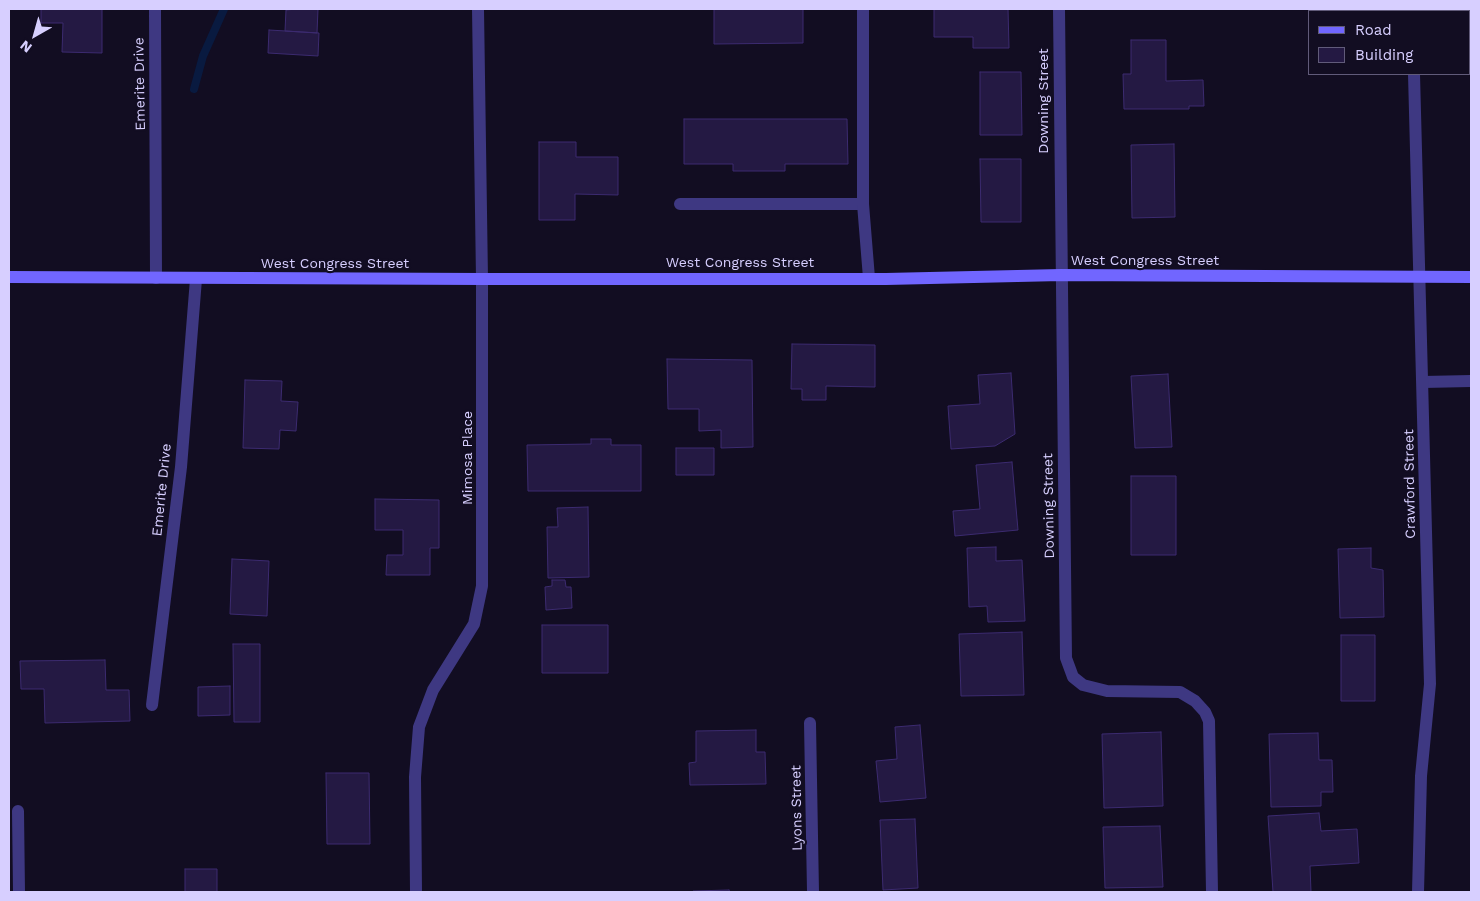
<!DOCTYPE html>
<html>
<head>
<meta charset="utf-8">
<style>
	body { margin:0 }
	#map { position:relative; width:1480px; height:901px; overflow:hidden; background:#120d22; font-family:"Work Sans",sans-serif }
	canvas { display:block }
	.frame { position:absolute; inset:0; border:10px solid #d7cfff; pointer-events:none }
	.legend { position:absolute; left:1308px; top:10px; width:162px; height:65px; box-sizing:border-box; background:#120d22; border:1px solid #615b7a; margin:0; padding:6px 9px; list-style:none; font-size:15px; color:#d7cfff }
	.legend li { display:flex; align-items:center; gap:10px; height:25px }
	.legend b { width:25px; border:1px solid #615b7a }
	.north { position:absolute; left:10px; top:10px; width:50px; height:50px; -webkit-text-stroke:4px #120d22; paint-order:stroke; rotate:218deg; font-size:14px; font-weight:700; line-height:20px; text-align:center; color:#d7cfff }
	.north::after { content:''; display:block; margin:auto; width:18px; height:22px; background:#d7cfff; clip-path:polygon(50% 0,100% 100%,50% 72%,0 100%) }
</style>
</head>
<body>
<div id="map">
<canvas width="1480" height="901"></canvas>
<div class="frame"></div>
<ul class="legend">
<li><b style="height:6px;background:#7166ff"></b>Road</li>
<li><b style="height:14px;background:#241943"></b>Building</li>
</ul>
<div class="north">N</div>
</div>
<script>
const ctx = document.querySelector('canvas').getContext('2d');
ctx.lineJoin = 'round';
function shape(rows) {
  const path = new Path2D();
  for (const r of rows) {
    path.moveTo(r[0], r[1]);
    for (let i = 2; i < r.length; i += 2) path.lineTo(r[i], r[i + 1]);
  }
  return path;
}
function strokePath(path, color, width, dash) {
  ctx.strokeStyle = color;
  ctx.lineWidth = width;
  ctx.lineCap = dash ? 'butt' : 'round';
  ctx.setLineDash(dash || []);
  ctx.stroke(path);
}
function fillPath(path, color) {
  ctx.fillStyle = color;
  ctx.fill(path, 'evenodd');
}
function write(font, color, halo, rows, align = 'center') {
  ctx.font = font + ' "Work Sans",sans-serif';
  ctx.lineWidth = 4.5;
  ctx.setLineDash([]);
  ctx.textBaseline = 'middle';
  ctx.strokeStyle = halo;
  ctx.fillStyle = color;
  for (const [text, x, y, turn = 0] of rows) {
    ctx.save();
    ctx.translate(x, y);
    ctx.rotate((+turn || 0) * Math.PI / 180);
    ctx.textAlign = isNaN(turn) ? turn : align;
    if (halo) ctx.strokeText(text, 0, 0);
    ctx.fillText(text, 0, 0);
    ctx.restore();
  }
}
const stream = shape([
	[194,89,203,56,224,9]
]);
const building = shape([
	[41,9,102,9,102,53,62,52,63,23,41,23,41,9],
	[297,9,318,9,317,33,285,31,286,10,297,9],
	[714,9,803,9,803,43,714,44,714,9],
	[934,9,1008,9,1009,48,973,48,973,37,934,37,934,9],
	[269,30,319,33,318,56,268,53,269,30],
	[1131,40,1166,40,1166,81,1203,80,1204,106,1189,106,1189,109,1124,109,1123,74,1131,74,1131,40],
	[980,72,1021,72,1022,135,980,135,980,72],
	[684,119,847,119,848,164,785,164,785,171,733,171,733,164,684,164,684,119],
	[539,142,576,142,576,157,618,157,618,195,575,194,575,220,539,220,539,142],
	[1174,144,1175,217,1132,218,1131,145,1174,144],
	[980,159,1021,159,1021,222,981,222,980,159],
	[792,344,875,345,875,387,826,386,826,400,802,400,802,389,791,389,792,344],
	[667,359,752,360,753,447,721,448,721,430,699,431,699,409,668,409,667,359],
	[1011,373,1015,434,995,446,951,449,948,406,980,404,978,375,1011,373],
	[1168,374,1172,447,1135,448,1131,376,1168,374],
	[245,380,282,381,281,401,298,402,296,431,280,430,279,449,243,448,245,380],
	[591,439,611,439,611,445,641,445,641,491,528,491,527,445,591,444,591,439],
	[676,448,714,448,714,475,676,475,676,448],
	[1012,462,1018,530,955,536,953,511,980,509,976,465,1012,462],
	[1131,476,1176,476,1176,555,1131,555,1131,476],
	[375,499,439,500,439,548,430,548,430,575,386,575,387,555,403,555,403,530,375,530,375,499],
	[588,507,589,577,548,578,547,527,558,527,557,508,588,507],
	[996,547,996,561,1022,560,1025,621,988,622,987,606,969,607,967,548,996,547],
	[1371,548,1371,568,1383,570,1384,617,1340,618,1338,549,1371,548],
	[232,559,269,561,267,616,230,614,232,559],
	[552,580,565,580,566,587,571,587,572,608,546,610,545,587,552,586,552,580],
	[542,625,608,625,608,673,542,673,542,625],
	[1022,632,1024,695,961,696,959,634,1022,632],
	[1341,635,1375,635,1375,701,1341,701,1341,635],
	[233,644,260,644,260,722,234,722,233,644],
	[105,660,106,690,129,690,130,721,45,723,44,689,21,689,20,661,105,660],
	[230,686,230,715,198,716,198,687,230,686],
	[920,725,926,798,880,802,876,761,897,759,895,727,920,725],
	[756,730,756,752,765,752,766,784,690,785,689,763,696,762,696,731,756,730],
	[1161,732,1163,806,1104,808,1102,734,1161,732],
	[1318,733,1319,760,1332,760,1333,792,1321,792,1321,806,1271,807,1269,734,1318,733],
	[326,773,369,773,370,844,327,844,326,773],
	[1319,813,1321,831,1357,829,1359,863,1310,866,1311,892,1273,892,1268,816,1319,813],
	[915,819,918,888,883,890,880,820,915,819],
	[1160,826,1163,887,1105,888,1103,827,1160,826],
	[185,869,217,869,217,892,185,892,185,869],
	[729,890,730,892,693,892,693,891,729,890]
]);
const lane = shape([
	[680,204,863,204],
	[1423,382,1471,381]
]);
const street = shape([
	[155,9,156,278],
	[863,9,863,204,869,278],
	[1059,9,1066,658,1073,677,1083,685,1107,691,1180,692,1195,701,1205,712,1209,721,1212,892],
	[1412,9,1412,11],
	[1414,74,1430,684,1421,776,1418,892],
	[152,705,181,467,196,279],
	[810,723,813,892],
	[18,811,19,892],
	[416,892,415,777,419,727,433,690,474,624,482,586,482,279,478,9]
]);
const secondary = shape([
	[9,277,482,279,886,279,1061,275,1471,277]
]);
const streetNames = [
	["Emerite Drive",140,84,-91],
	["Downing Street",1044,101,-90],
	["West Congress Street",1145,261],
	["West Congress Street",740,263],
	["West Congress Street",335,264],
	["Mimosa Place",468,458,-90],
	["Crawford Street",1410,484,-91],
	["Emerite Drive",162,490,-84],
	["Downing Street",1049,506,-91],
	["Lyons Street",797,808,-91]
];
strokePath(stream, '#091a40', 8);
fillPath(building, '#241943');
strokePath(building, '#3c2b70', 1);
strokePath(lane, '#3e3882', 12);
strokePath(street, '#3e3882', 12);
strokePath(secondary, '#7166ff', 12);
write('14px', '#d7cfff', '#120d22', streetNames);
</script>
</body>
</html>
